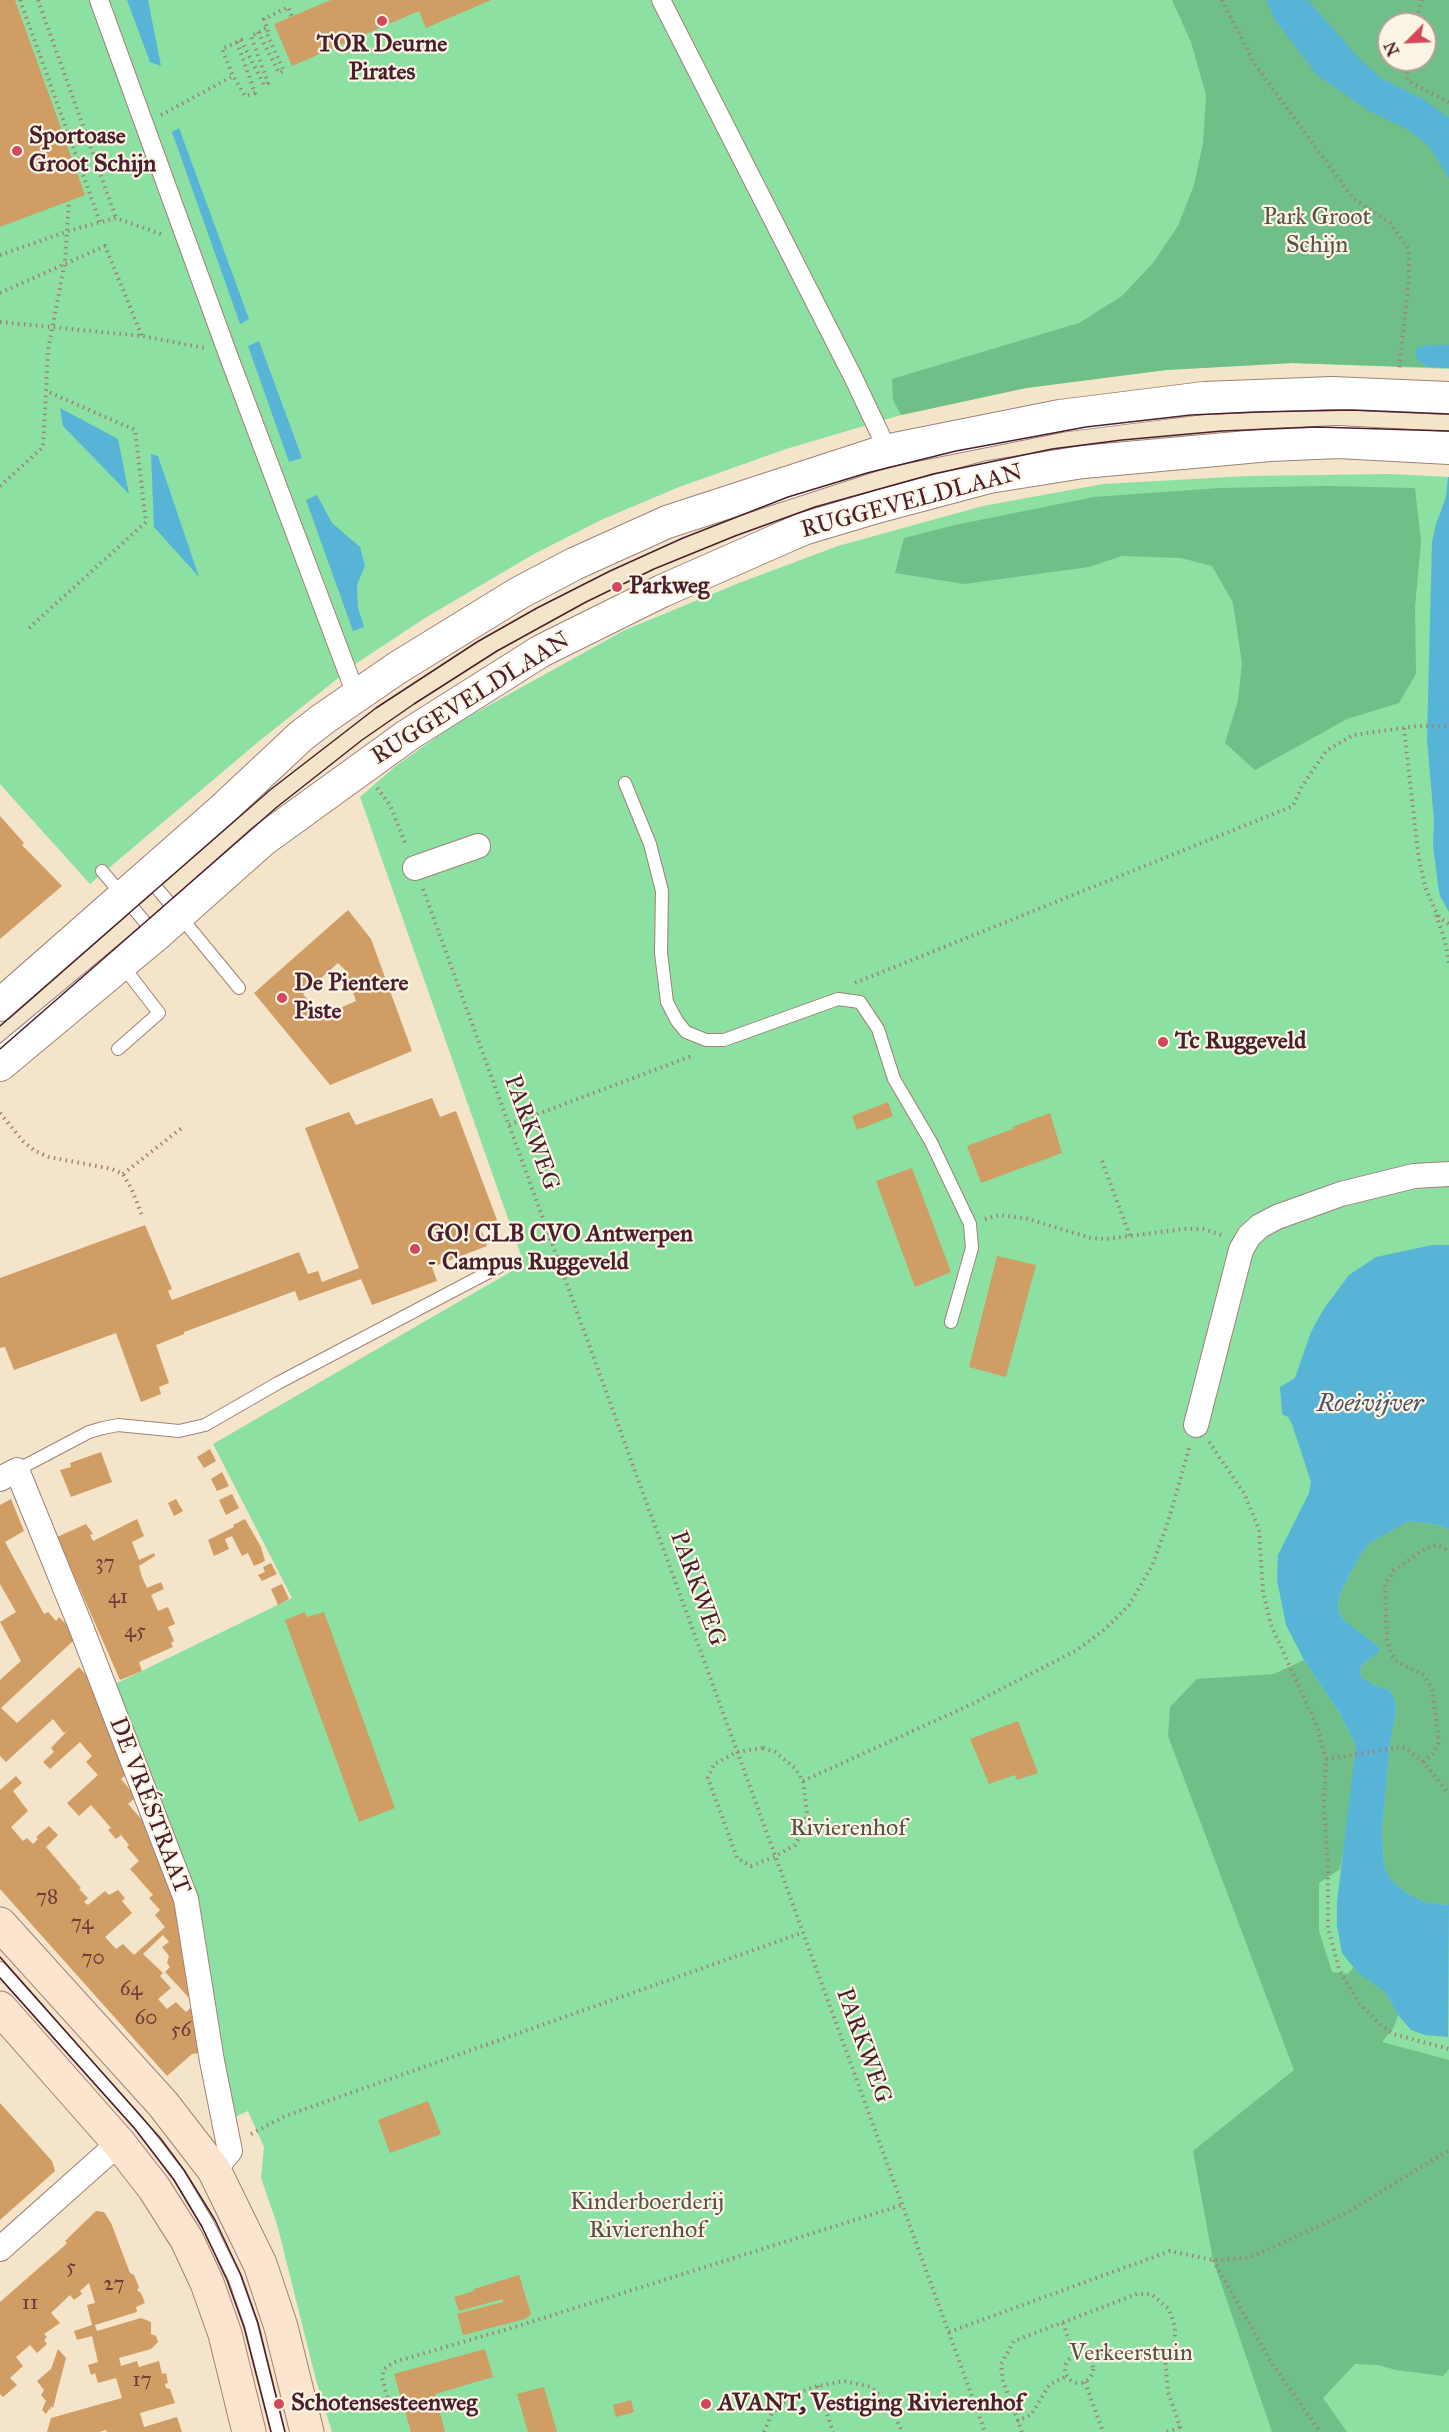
<!DOCTYPE html>
<html>
<head>
<meta charset="utf-8">
<style>
	body { margin:0 }
	#map { position:relative; width:1449px; height:2432px; overflow:hidden; background:#f4e4c9; font-family:"IM FELL Great Primer",serif }
	canvas { display:block }
	.north { position:absolute; left:1377px; top:12px; width:60px; height:60px; box-sizing:border-box; background:#fcf5e5; border:2px solid #b59f9b; border-radius:50%; rotate:246deg; font-size:16px; font-weight:700; line-height:24px; text-align:center; color:#4a1f2b }
	.north::after { content:''; display:block; margin:auto; width:21px; height:27px; background:#d1495b; clip-path:polygon(50% 0,100% 100%,50% 72%,0 100%) }
</style>
</head>
<body>
<div id="map">
<canvas width="1449" height="2432"></canvas>
<div class="north">N</div>
</div>
<script>
const ctx = document.querySelector('canvas').getContext('2d');
ctx.lineJoin = 'round';
function fillPath(path, color) {
  ctx.fillStyle = color;
  ctx.fill(path, 'evenodd');
}
function shape(rows) {
  const path = new Path2D();
  for (const r of rows) {
    if (r.length === 3) {
      path.moveTo(r[0] + r[2], r[1]);
      path.arc(r[0], r[1], r[2], 0, 2 * Math.PI);
      continue;
    }
    path.moveTo(r[0], r[1]);
    for (let i = 2; i < r.length; i += 2) path.lineTo(r[i], r[i + 1]);
  }
  return path;
}
function strokePath(path, color, width, dash) {
  ctx.strokeStyle = color;
  ctx.lineWidth = width;
  ctx.lineCap = dash ? 'butt' : 'round';
  ctx.setLineDash(dash || []);
  ctx.stroke(path);
}
function write(font, color, halo, rows, align = 'center') {
  ctx.font = font + ' "IM FELL Great Primer",serif';
  ctx.lineWidth = 4.5;
  ctx.setLineDash([]);
  ctx.textBaseline = 'middle';
  ctx.strokeStyle = halo;
  ctx.fillStyle = color;
  for (const [text, x, y, turn = 0] of rows) {
    ctx.save();
    ctx.translate(x, y);
    ctx.rotate((+turn || 0) * Math.PI / 180);
    ctx.textAlign = isNaN(turn) ? turn : align;
    if (halo) ctx.strokeText(text, 0, 0);
    ctx.fillText(text, 0, 0);
    ctx.restore();
  }
}
const green = shape([
	[0,0,1449,0,1449,369,1292,363,1166,370,1026,388,901,415,786,449,679,487,601,520,534,554,425,618,357,663,258,742,90,884,0,784],
	[1389,24,1425,24,1425,60,1389,60],
	[1390,474,1449,477,1449,2432,332,2432,316,2380,277,2224,261,2178,264,2147,248,2111,235,2117,204,1956,200,1906,115,1684,292,1598,213,1444,524,1264,360,797,397,765,457,723,625,630,739,583,838,546,983,506,1103,484,1248,476]
]);
const forest = shape([
	[1172,0,1449,0,1449,368,1292,363,1166,370,1026,388,901,415,893,400,892,379,1079,323,1122,296,1153,263,1178,226,1194,185,1203,143,1206,95,1191,42],
	[1389,24,1425,24,1425,60,1389,60],
	[1325,486,1415,488,1421,542,1415,607,1416,674,1399,703,1347,719,1255,770,1225,743,1238,701,1242,663,1233,603,1212,566,1181,558,1122,556,1089,567,964,584,895,573,904,538,955,525,1094,497,1220,488],
	[1409,1521,1438,1525,1449,1530,1449,1905,1425,1902,1406,1893,1389,1878,1384,1863,1382,1833,1390,1743,1396,1711,1395,1699,1389,1690,1374,1685,1361,1677,1360,1669,1362,1665,1380,1651,1378,1646,1344,1620,1340,1615,1338,1604,1341,1591,1360,1556,1371,1542],
	[1304,1660,1337,1709,1356,1745,1348,1825,1340,1869,1319,1883,1319,1931,1332,1972,1348,1974,1353,1968,1386,1993,1398,2015,1394,2027,1382,2042,1449,2060,1449,2369,1443,2376,1396,2370,1378,2365,1355,2364,1323,2398,1347,2432,1272,2432,1213,2260,1193,2151,1294,2070,1168,1736,1170,1707,1197,1679,1274,1674]
]);
const water = shape([
	[127,0,148,0,161,66,150,62],
	[1266,0,1308,0,1358,57,1381,78,1425,100,1449,118,1449,179,1429,146,1407,129,1369,111,1317,75,1275,20],
	[179,128,249,319,240,324,172,132],
	[259,341,302,458,289,462,248,346],
	[1427,345,1449,345,1449,368,1427,367,1416,358,1416,348],
	[60,408,118,439,129,494,63,426],
	[151,454,158,456,199,577,154,527],
	[1448,477,1449,477,1449,912,1440,896,1438,885,1433,845,1434,821,1427,739,1432,542,1436,524,1446,497],
	[317,495,332,523,360,547,365,566,357,585,358,608,364,627,353,631,306,500],
	[1432,1245,1449,1245,1449,1530,1438,1525,1409,1521,1371,1542,1360,1556,1341,1591,1338,1604,1340,1615,1344,1620,1378,1646,1380,1651,1362,1665,1360,1669,1361,1677,1374,1685,1389,1690,1395,1699,1396,1711,1390,1743,1382,1833,1384,1863,1389,1878,1406,1893,1425,1902,1449,1905,1448,2037,1425,2035,1411,2030,1398,2015,1386,1993,1357,1972,1342,1953,1337,1926,1337,1902,1356,1745,1337,1709,1304,1660,1286,1625,1277,1580,1278,1555,1309,1493,1311,1482,1292,1424,1288,1417,1282,1414,1280,1387,1295,1378,1311,1332,1323,1310,1349,1275,1376,1257]
]);
const building = shape([
	[0,0,15,0,85,195,0,227],
	[331,0,491,0,426,28,419,11,292,66,274,24],
	[0,816,24,843,22,845,62,886,0,939],
	[348,910,371,939,412,1051,330,1085,254,993],
	[338,963,345,970,356,1001,321,1016,303,994],
	[432,1098,440,1117,456,1111,497,1220,480,1226,487,1246,432,1267,437,1281,372,1305,361,1279,299,1301,295,1291,184,1332,184,1334,156,1345,169,1383,159,1387,161,1394,141,1402,116,1333,14,1370,5,1347,0,1348,0,1278,145,1225,172,1289,168,1291,172,1300,299,1252,308,1274,318,1271,322,1282,359,1268,305,1128,349,1112,356,1125],
	[888,1102,893,1116,857,1130,852,1116],
	[1050,1113,1062,1153,981,1183,967,1146,1013,1129,1012,1127],
	[912,1168,951,1272,915,1287,876,1181],
	[997,1256,1036,1265,1006,1377,969,1367],
	[210,1449,216,1461,204,1468,197,1457],
	[101,1452,112,1482,71,1497,60,1470,71,1467,70,1463],
	[222,1472,229,1486,217,1491,211,1479],
	[232,1494,239,1508,226,1515,219,1500],
	[11,1499,24,1531,5,1542,44,1614,48,1612,56,1621,59,1617,68,1626,74,1640,1,1708,17,1723,79,1667,93,1683,128,1773,121,1779,136,1797,128,1804,149,1828,175,1897,189,1972,185,1975,191,1985,193,2002,165,1972,170,1967,167,1963,169,1956,162,1947,169,1942,163,1935,143,1954,163,1973,160,1976,171,1988,158,1999,167,2009,176,2002,186,2012,193,2006,201,2053,192,2054,167,2076,0,1889,0,1790,16,1776,22,1783,13,1791,28,1811,11,1827,23,1841,27,1838,33,1844,38,1839,36,1837,49,1826,58,1835,46,1847,81,1888,79,1889,88,1898,84,1902,88,1905,105,1891,109,1895,118,1890,125,1898,122,1901,132,1913,105,1937,116,1949,123,1944,134,1955,165,1927,155,1915,160,1910,149,1898,153,1895,130,1869,139,1861,127,1847,129,1845,121,1835,116,1839,108,1830,111,1828,91,1805,79,1816,67,1803,98,1775,86,1762,92,1756,80,1742,50,1769,43,1762,54,1752,51,1748,68,1730,64,1733,53,1719,6,1762,0,1756,0,1680,21,1661,0,1622,16,1612,0,1584,0,1505],
	[176,1499,183,1511,174,1516,168,1503],
	[137,1519,144,1536,132,1542,139,1560,154,1553,155,1556,139,1566,142,1577,147,1588,161,1582,164,1589,151,1595,158,1611,168,1607,175,1624,168,1627,174,1641,171,1643,173,1647,139,1662,142,1671,120,1680,57,1537,86,1524,93,1534,90,1535,93,1541],
	[245,1519,261,1547,265,1561,254,1566,248,1553,242,1556,232,1536,225,1539,229,1549,214,1556,208,1540,234,1527,233,1525],
	[271,1563,277,1574,262,1581,258,1575,265,1572,263,1567],
	[282,1584,289,1599,278,1605,271,1589],
	[305,1612,307,1617,324,1612,395,1808,359,1822,285,1620],
	[1018,1721,1038,1773,1017,1780,1015,1775,989,1784,970,1739],
	[428,2101,441,2134,390,2153,378,2120],
	[0,2103,52,2161,55,2171,0,2220],
	[96,2211,104,2212,111,2223,130,2273,134,2275,139,2287,137,2290,141,2293,145,2303,136,2307,137,2312,95,2325,97,2331,141,2318,151,2322,151,2334,156,2336,158,2342,151,2349,119,2358,121,2366,137,2361,139,2367,159,2361,162,2374,166,2373,168,2383,165,2384,166,2388,170,2389,175,2403,140,2413,144,2427,177,2417,182,2432,107,2432,106,2430,99,2432,47,2432,51,2418,122,2398,116,2378,98,2383,95,2373,91,2375,88,2365,98,2362,92,2336,77,2340,74,2331,92,2325,87,2305,95,2303,89,2283,80,2291,82,2294,74,2300,70,2295,51,2313,60,2323,44,2334,47,2337,44,2340,47,2344,37,2353,30,2345,16,2357,23,2366,10,2378,17,2385,3,2397,0,2394,0,2302,64,2246,67,2243,65,2241],
	[519,2275,531,2314,525,2319,463,2335,457,2314,503,2302,503,2299,459,2311,454,2297,474,2291,474,2289],
	[58,2349,66,2358,53,2408,51,2406,50,2410,49,2409,46,2414,42,2410,46,2401,41,2395,44,2390,37,2381,51,2369],
	[485,2349,493,2377,435,2394,445,2432,411,2432,394,2374],
	[544,2387,557,2432,528,2432,517,2394],
	[631,2400,634,2412,616,2417,613,2405]
]);
const path = shape([
	[20,0,100,222],
	[38,0,116,218],
	[1222,0,1254,63,1322,156,1353,198,1390,223,1409,250,1409,280,1399,369],
	[1415,24,1422,0],
	[258,32,279,73,284,71,267,34,269,33,264,19,288,7,292,17],
	[237,42,222,49,233,76,245,96,255,93,237,42,241,40,264,85,268,83,251,36,267,28],
	[1405,60,1408,81,1449,102],
	[161,115,233,76],
	[0,255,68,231,116,218,161,234],
	[0,293,105,246,142,336],
	[0,322,142,336,205,348],
	[0,486,43,447,46,391],
	[29,628,146,522,135,430,46,391,48,350,65,262,69,201],
	[1404,728,1418,853,1425,887,1435,910,1440,918,1449,924],
	[377,788,390,805,406,845],
	[423,889,985,2432],
	[1436,915,1445,941,1449,964],
	[855,983,1293,806,1301,788,1326,751,1353,735,1417,726,1449,726],
	[0,1113,23,1141,35,1151,49,1157,112,1169,123,1174,132,1190,143,1218],
	[509,1125,694,1055],
	[1102,1161,1130,1236],
	[123,1174,183,1127],
	[985,1219,1000,1215,1025,1218,1091,1238,1105,1239,1185,1229,1204,1229,1224,1236],
	[1209,1442,1244,1493,1259,1529,1263,1592,1271,1625,1317,1726,1326,1759,1324,1805,1328,1870,1328,1928,1339,1969,1359,2003,1381,2025,1393,2034,1449,2049],
	[763,1748,775,1752,795,1768,803,1781,807,1813,803,1831,795,1845,774,1857,751,1866,737,1858,708,1778,714,1764,737,1752,763,1748],
	[1326,1759,1402,1747,1407,1749,1423,1762,1449,1794],
	[1423,1762,1434,1753,1439,1741,1432,1689,1424,1675,1397,1662,1391,1654,1387,1639,1385,1584,1394,1570,1426,1548,1438,1545,1449,1551],
	[803,1781,972,1704,1077,1650,1105,1629,1129,1605,1152,1566,1168,1522,1190,1445],
	[251,2134,285,2116,802,1933],
	[1213,2260,1270,2360,1320,2432],
	[1063,2323,1074,2355],
	[949,2332,1170,2251,1213,2260,1249,2258,1343,2215,1449,2150],
	[1079,2369,14],
	[1165,2357,1168,2392,1182,2432],
	[1085,2382,1103,2432],
	[818,2386,833,2432],
	[390,2409,382,2377,384,2369,394,2362,518,2326,902,2205],
	[1017,2421,1031,2415,1050,2384,1067,2376],
	[764,2432,772,2413,794,2394,818,2386,844,2381,871,2387,890,2405,902,2432],
	[1022,2432,1003,2381,1001,2364,1014,2341,1137,2294,1151,2294,1169,2309,1175,2327,1174,2348,1165,2357,1106,2350,1091,2360],
	[1167,2432,1180,2427]
]);
const service = shape([
	[625,783,650,844,662,891,661,953,667,1002,677,1021,686,1032,706,1040,724,1040,838,999,860,1002,878,1029,894,1079,931,1142,970,1224,972,1248,951,1322],
	[102,871,155,934],
	[147,876,239,988],
	[118,1049,159,1013,122,965],
	[17,1470,89,1432,103,1428,118,1425,179,1431,205,1425,278,1383,506,1263],
	[0,1968,138,2122,179,2175,208,2224,234,2277,251,2325,278,2432]
]);
const pedestrian = shape([
	[99,0,227,352,352,684],
	[661,0,854,379,880,434,885,451]
]);
const minor = shape([
	[415,868,478,846],
	[1196,1425,1241,1250,1249,1236,1260,1226,1277,1217,1341,1194,1414,1176,1449,1174],
	[0,1479,17,1470,81,1627,186,1899,212,2061,230,2151,214,2170],
	[0,2249,119,2143]
]);
const tertiary = shape([
	[0,1005,223,809,301,736,323,719,397,668,519,593,574,564,667,522,885,451,1060,416,1204,398,1332,393,1449,398],
	[0,1065,156,935,263,840,408,735,541,651,662,591,803,529,880,506,989,477,1083,462,1270,445,1338,442,1449,448]
]);
const secondary = shape([
	[0,1924,163,2104,214,2170,260,2264,281,2327,307,2432],
	[0,2008,119,2143,154,2188,187,2240,207,2283,225,2334,249,2432]
]);
const tram = shape([
	[0,1026,270,790,376,708,477,642,537,608,610,571,683,538,788,497,867,473,956,451,1086,427,1191,415,1255,412,1353,410,1449,414],
	[0,1049,277,807,362,740,414,704,497,651,586,602,654,569,735,536,815,507,933,474,1052,449,1122,440,1222,431,1317,427,1449,431],
	[0,1957,161,2139,184,2170,215,2220,241,2275,258,2323,285,2432],
	[0,1978,135,2129,174,2180,202,2227,227,2280,244,2327,271,2432]
]);
const markers = [
	[382,21,6,"#d1495b"],
	[17,151,6,"#d1495b"],
	[617,587,6,"#d1495b"],
	[282,998,6,"#d1495b"],
	[1163,1042,6,"#d1495b"],
	[415,1249,6,"#d1495b"],
	[279,2404,6,"#d1495b"],
	[706,2404,6,"#d1495b"]
];
const numberNames = [
	["37",105,1564],
	["41",118,1598],
	["45",135,1632],
	["78",47,1898],
	["74",82,1924],
	["70",93,1959],
	["64",131,1990],
	["60",146,2019],
	["56",181,2031],
	["5",71,2268],
	["27",114,2285],
	["11",30,2304],
	["17",142,2381]
];
const poiNames = [
	["TOR Deurne",382,45,"center"],
	["Pirates",382,73,"center"],
	["Sportoase",29,137],
	["Groot Schijn",29,165],
	["Parkweg",629,587],
	["De Pientere",294,984],
	["Piste",294,1012],
	["Tc Ruggeveld",1175,1042],
	["GO! CLB CVO Antwerpen",427,1235],
	["- Campus Ruggeveld",427,1263],
	["Schotensesteenweg",291,2404],
	["AVANT, Vestiging Rivierenhof",718,2404]
];
const parkNames = [
	["Park Groot",1317,218],
	["Schijn",1317,246],
	["Rivierenhof",848,1829],
	["Kinderboerderij",647,2203],
	["Rivierenhof",647,2231],
	["Verkeerstuin",1131,2354]
];
const streetNames = [
	["RUGGEVELDLAAN",912,502,-15],
	["RUGGEVELDLAAN",471,699,-32],
	["PARKWEG",531,1133,70],
	["PARKWEG",697,1589,70],
	["DE VRÉSTRAAT",149,1806,69],
	["PARKWEG",863,2046,70]
];
const waterNames = [
	["Roeivijver",1370,1405]
];
fillPath(green, '#8be0a2');
fillPath(forest, '#70be88');
fillPath(water, '#58b4d6');
fillPath(building, '#d09d65');
strokePath(service, '#9f827a', 14);
strokePath(pedestrian, '#9f827a', 20);
strokePath(minor, '#9f827a', 26);
strokePath(tertiary, '#9f827a', 34);
strokePath(secondary, '#9f827a', 35);
strokePath(path, '#9f827a', 4, [1.5, 4.5]);
strokePath(service, '#fff', 12);
strokePath(pedestrian, '#fff', 18);
strokePath(minor, '#fff', 24);
strokePath(tertiary, '#fff', 32);
strokePath(secondary, '#fce5cf', 33);
strokePath(tram, '#4a1f2b', 1.5);
for (const [x, y, r, color] of markers) {
  const dot = new Path2D();
  dot.arc(x, y, r, 0, 2 * Math.PI);
  ctx.fillStyle = color;
  ctx.fill(dot);
  strokePath(dot, '#fcf5e5', 2);
}
write('21px', '#6c3e3a', null, numberNames);
write('bold 24px', '#4a1f2b', '#fcf5e5', poiNames, 'left');
write('24px', '#5a4f49', '#fcf5e5', parkNames);
write('24px', '#4a1f2b', '#fcf5e5', streetNames);
write('italic 26px', '#4f5367', '#fcf5e5', waterNames);
</script>
</body>
</html>
